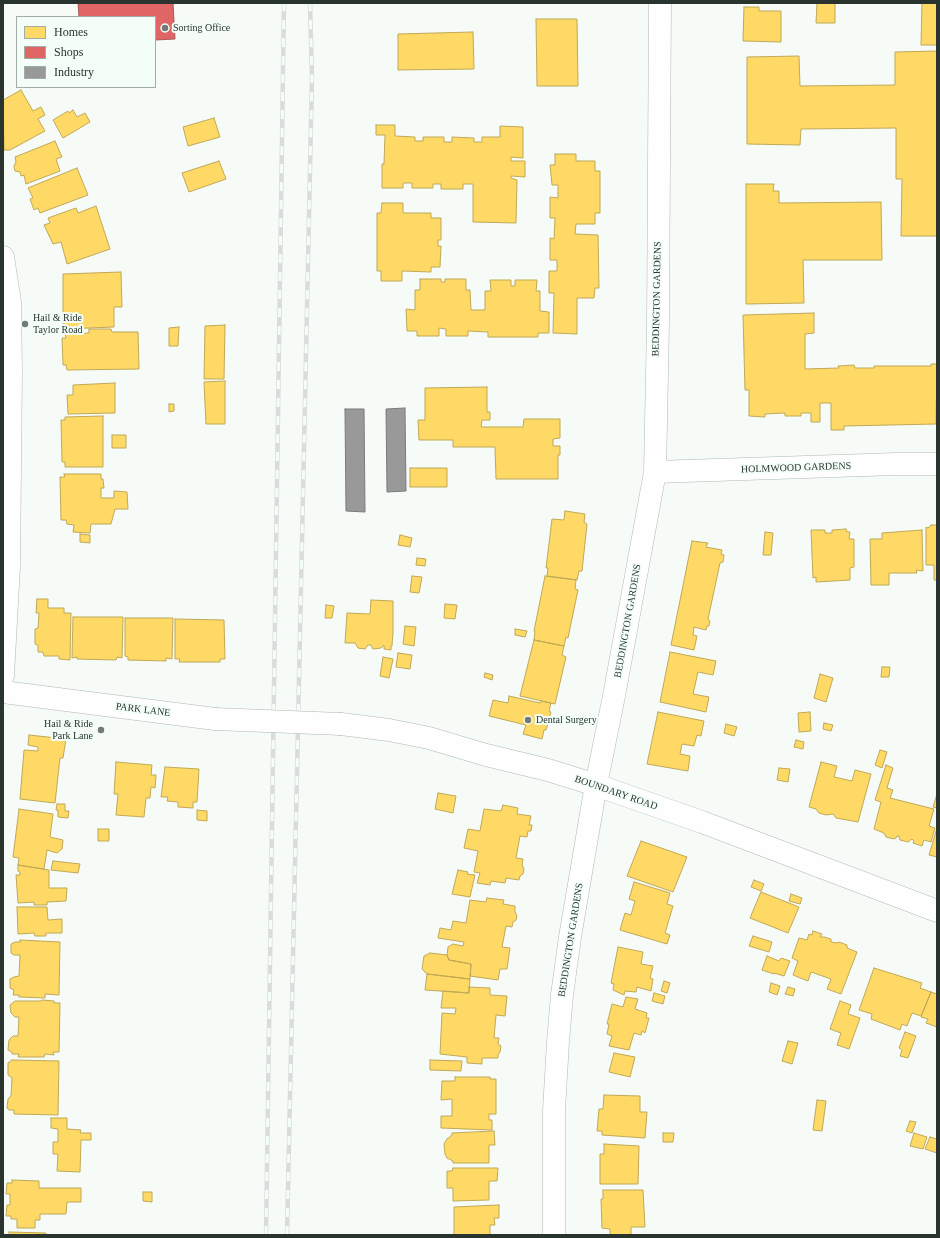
<!DOCTYPE html>
<html>
<head>
<meta charset="utf-8">
<style>
	body { margin:0 }
	#map { position:relative; width:940px; height:1238px; overflow:hidden; background:#f6fbf8; font-family:Georgia,serif }
	canvas { display:block }
	.frame { position:absolute; inset:0; border:4px solid #2a342f; pointer-events:none }
	.legend { position:absolute; left:16px; top:16px; width:140px; height:72px; box-sizing:border-box; background:#f3fef8; border:1px solid #a3ada8; margin:0; padding:5px 7px; list-style:none; font-size:12px; color:#2a342f }
	.legend li { display:flex; align-items:center; gap:8px; height:20px }
	.legend b { width:20px; border:1px solid #a3ada8 }
</style>
</head>
<body>
<div id="map">
<canvas width="940" height="1238"></canvas>
<div class="frame"></div>
<ul class="legend">
<li><b style="height:11px;background:#ffd966"></b>Homes</li>
<li><b style="height:11px;background:#e06666"></b>Shops</li>
<li><b style="height:11px;background:#999"></b>Industry</li>
</ul>
</div>
<script>
const ctx = document.querySelector('canvas').getContext('2d');
ctx.lineJoin = 'round';
function fillPath(path, color) {
  ctx.fillStyle = color;
  ctx.fill(path, 'evenodd');
}
function shape(rows) {
  const path = new Path2D();
  for (const r of rows) {
    path.moveTo(r[0], r[1]);
    for (let i = 2; i < r.length; i += 2) path.lineTo(r[i], r[i + 1]);
  }
  return path;
}
function strokePath(path, color, width, dash) {
  ctx.strokeStyle = color;
  ctx.lineWidth = width;
  ctx.lineCap = dash ? 'butt' : 'round';
  ctx.setLineDash(dash || []);
  ctx.stroke(path);
}
function write(font, color, halo, rows, align = 'center') {
  ctx.font = font + ' Georgia,serif';
  ctx.lineWidth = 4;
  ctx.setLineDash([]);
  ctx.textBaseline = 'middle';
  ctx.strokeStyle = halo;
  ctx.fillStyle = color;
  for (const [text, x, y, turn = 0] of rows) {
    ctx.save();
    ctx.translate(x, y);
    ctx.rotate((+turn || 0) * Math.PI / 180);
    ctx.textAlign = isNaN(turn) ? turn : align;
    if (halo) ctx.strokeText(text, 0, 0);
    ctx.fillText(text, 0, 0);
    ctx.restore();
  }
}
const homes = shape([
	[817,3,835,3,835,23,816,23,817,3],
	[922,3,937,3,937,45,921,45,922,3],
	[744,7,759,7,759,11,781,11,781,42,743,41,744,7],
	[536,19,577,19,578,86,537,86,536,19],
	[473,32,474,69,398,70,398,34,473,32],
	[937,51,937,236,901,236,902,179,896,179,896,128,801,129,800,145,747,144,747,57,799,56,800,86,895,85,895,52,937,51],
	[21,90,33,111,41,107,45,115,38,119,45,131,10,150,4,150,3,100,21,90],
	[73,110,77,117,85,113,90,122,63,138,53,120,68,111,69,113,73,110],
	[214,118,220,137,188,146,183,127,214,118],
	[376,125,395,125,395,136,415,137,415,141,423,141,423,137,444,137,444,142,452,142,452,137,474,138,474,142,482,142,482,137,500,137,500,126,523,127,523,158,511,157,511,161,525,161,525,177,511,176,511,178,517,180,516,223,473,222,473,184,463,184,463,189,441,189,441,184,433,184,433,188,412,188,412,183,403,183,403,188,382,188,382,164,384,164,385,135,376,135,376,125],
	[55,141,62,157,56,159,60,171,26,184,24,175,21,176,20,172,15,171,14,166,16,162,15,157,55,141],
	[555,154,576,154,576,161,595,161,595,171,600,171,600,213,595,213,595,224,576,224,575,234,598,235,599,288,595,288,594,298,577,298,577,334,553,333,554,293,549,293,549,271,557,271,557,260,550,260,550,238,554,239,555,218,550,218,550,197,558,198,558,185,552,185,550,165,555,165,555,154],
	[219,161,226,179,189,192,182,173,219,161],
	[77,168,88,195,40,213,38,208,34,210,30,199,33,198,28,188,77,168],
	[746,184,774,184,773,191,779,191,779,203,881,202,882,260,803,260,804,303,746,304,746,184],
	[382,203,403,203,403,213,431,213,431,218,441,218,441,240,438,240,438,246,441,246,440,267,431,267,431,272,402,271,402,281,381,281,381,271,377,271,377,213,381,213,382,203],
	[96,206,110,249,67,264,61,242,53,244,44,225,50,223,48,218,76,208,78,213,96,206],
	[121,272,122,307,114,307,114,327,63,329,63,274,121,272],
	[420,279,441,279,441,282,445,282,445,279,466,279,466,290,470,290,471,310,485,310,485,291,491,291,490,280,511,280,511,286,515,286,515,280,537,280,536,291,540,291,540,311,549,312,549,333,538,333,538,337,488,337,488,332,468,331,468,336,446,336,446,329,439,328,439,336,417,336,417,331,407,331,406,309,415,310,415,290,420,290,420,279],
	[814,313,814,333,805,334,805,369,839,368,838,366,854,365,855,368,874,368,874,366,931,366,931,364,937,364,936,424,844,426,844,430,831,430,831,403,820,403,820,422,811,422,811,413,801,413,801,416,785,416,785,413,765,414,765,417,749,416,749,390,745,390,743,315,814,313],
	[225,325,224,379,204,379,205,326,225,325],
	[179,327,178,346,169,346,169,328,179,327],
	[89,329,111,329,112,332,138,332,139,369,67,370,66,365,63,365,62,338,66,338,65,334,89,333,89,329],
	[225,381,225,424,206,424,204,382,225,381],
	[115,383,115,413,68,414,67,395,73,395,73,385,115,383],
	[487,387,487,412,490,412,490,420,482,420,481,427,523,427,524,419,560,419,560,438,553,439,553,446,560,446,560,455,558,455,558,479,496,479,495,447,453,447,453,440,419,440,418,420,425,420,425,388,487,387],
	[169,404,174,404,174,411,169,412,169,404],
	[103,416,103,467,65,467,65,462,62,462,61,420,65,420,65,417,103,416],
	[112,435,126,435,126,448,112,448,112,435],
	[410,468,447,468,447,487,410,487,410,468],
	[64,474,101,474,101,479,103,479,104,488,101,488,101,498,114,498,114,491,127,492,128,509,115,509,111,524,91,524,90,533,73,532,74,525,67,524,66,520,61,520,60,477,65,477,64,474],
	[565,511,585,514,584,522,587,524,582,571,579,571,577,580,547,576,548,568,546,568,552,519,564,520,565,511],
	[931,525,937,525,937,580,934,580,934,565,926,565,926,527,928,528,931,525],
	[846,529,847,532,850,532,849,539,854,539,854,567,850,568,850,580,816,582,816,577,813,578,811,530,825,530,825,533,832,533,832,530,846,529],
	[922,530,923,571,916,570,917,573,889,573,889,585,871,585,870,539,882,539,882,533,922,530],
	[765,532,773,533,771,555,763,555,765,532],
	[80,534,90,535,90,543,80,542,80,534],
	[400,535,412,538,410,547,398,545,400,535],
	[692,541,708,543,706,547,722,550,721,554,724,555,723,562,720,563,708,619,710,621,709,626,707,626,706,630,694,627,693,635,697,636,694,650,671,645,692,541],
	[417,558,426,559,425,566,416,565,417,558],
	[412,576,422,577,419,593,410,592,412,576],
	[545,576,576,580,575,589,578,590,568,638,566,637,564,646,534,640,535,631,534,631,545,576],
	[37,599,48,599,48,608,64,608,64,613,71,613,70,660,59,659,59,656,44,656,43,652,38,652,38,645,35,644,35,629,38,628,39,613,36,613,37,599],
	[371,600,393,601,393,632,392,646,391,646,391,650,384,649,384,645,381,648,373,649,371,645,368,645,365,649,358,648,355,643,345,643,347,613,370,614,371,600],
	[445,604,457,605,455,619,444,618,445,604],
	[326,605,334,606,332,618,325,618,326,605],
	[73,617,123,617,122,658,117,657,116,660,77,659,77,657,72,658,73,617],
	[125,618,173,618,172,659,166,658,166,661,128,660,128,657,125,656,125,618],
	[175,619,224,620,225,659,220,659,220,662,179,662,180,659,175,659,175,619],
	[405,626,416,627,414,646,403,644,405,626],
	[515,629,527,631,525,637,515,635,515,629],
	[534,640,564,646,562,655,566,657,555,704,520,696,534,640],
	[670,652,716,661,713,675,698,672,693,694,709,697,706,712,660,702,670,652],
	[398,653,412,655,410,669,396,667,398,653],
	[383,657,393,659,389,678,380,676,383,657],
	[882,667,890,667,889,677,881,677,882,667],
	[485,673,493,675,492,680,484,677,485,673],
	[820,674,833,678,826,702,814,698,820,674],
	[509,696,540,703,541,701,551,703,549,711,551,712,546,730,544,730,542,739,523,734,526,725,489,716,493,700,508,703,509,696],
	[658,712,704,721,701,736,697,735,694,746,682,744,680,754,690,756,688,771,647,764,658,712],
	[810,712,811,731,799,732,798,713,810,712],
	[824,723,833,725,831,731,823,729,824,723],
	[726,724,737,727,734,736,724,733,726,724],
	[29,735,66,739,63,758,60,758,55,803,20,799,24,750,38,751,38,747,28,745,29,735],
	[796,740,804,742,803,749,794,747,796,740],
	[880,750,887,752,882,768,875,765,880,750],
	[116,762,152,765,151,775,156,775,155,788,151,787,150,798,146,798,144,817,116,815,118,794,114,794,116,762],
	[821,762,837,766,834,777,852,781,855,770,871,774,858,822,836,818,833,814,826,815,819,813,816,809,809,807,821,762],
	[886,765,893,768,887,788,893,790,890,798,934,809,929,826,935,828,931,842,924,840,922,846,913,843,914,841,912,839,908,842,900,840,899,836,897,836,896,838,894,839,886,837,884,833,874,829,881,802,875,800,886,765],
	[165,767,199,769,197,802,193,802,193,808,178,807,178,802,167,801,168,797,161,797,165,767],
	[779,768,790,769,788,782,777,780,779,768],
	[438,793,456,796,453,813,435,809,438,793],
	[937,794,937,808,933,807,937,794],
	[57,804,65,804,65,811,69,811,68,818,58,817,58,810,56,810,57,804],
	[503,805,518,808,517,814,531,816,529,825,532,825,531,831,528,831,527,837,520,836,516,858,523,859,522,865,524,869,523,874,520,876,519,880,506,878,505,883,491,881,490,885,477,883,480,873,474,872,478,851,464,848,468,829,480,831,484,809,501,811,503,805],
	[19,809,53,814,50,837,63,840,62,849,57,853,47,850,44,869,18,865,19,858,13,857,19,809],
	[197,810,207,811,207,821,197,820,197,810],
	[937,828,937,857,929,855,937,828],
	[98,829,109,829,109,841,98,841,98,829],
	[641,841,687,857,673,892,627,876,641,841],
	[53,861,80,864,78,873,51,870,53,861],
	[18,865,49,870,49,888,67,888,66,901,47,902,47,905,34,905,34,902,18,903,16,875,20,875,20,872,18,871,18,865],
	[458,870,468,872,467,874,475,875,470,897,452,894,458,870],
	[754,880,764,884,761,891,751,887,754,880],
	[634,882,670,893,667,904,673,906,665,933,670,935,667,944,620,930,625,913,631,915,635,901,629,899,634,882],
	[761,892,799,907,788,933,750,918,761,892],
	[791,894,802,898,800,904,789,901,791,894],
	[487,898,504,900,503,904,515,906,515,912,517,916,516,920,513,922,512,927,506,926,502,947,510,948,507,969,500,969,498,980,470,976,471,964,449,960,447,955,448,947,453,944,463,946,464,942,438,938,440,928,451,930,453,921,466,923,470,900,486,902,487,898],
	[17,907,47,907,48,920,62,919,62,933,46,933,46,936,35,936,34,933,18,934,17,907],
	[813,931,822,934,820,937,824,937,831,939,831,942,837,943,839,942,847,945,847,948,857,952,841,994,827,989,831,979,811,972,808,981,793,975,798,961,792,958,799,938,807,940,809,934,812,935,813,931],
	[753,936,772,942,769,952,749,946,753,936],
	[20,940,60,942,59,995,45,994,45,998,19,997,19,995,13,995,14,990,10,988,10,979,14,977,19,976,20,955,14,955,11,953,11,944,15,942,20,942,20,940],
	[618,947,643,952,641,964,653,966,650,978,653,979,651,991,637,987,636,992,625,991,624,995,613,990,614,984,611,983,618,947],
	[430,953,447,955,449,960,471,964,470,979,427,974,422,969,424,956,430,953],
	[767,956,779,961,781,958,790,961,784,976,774,973,774,974,762,970,767,956],
	[874,968,922,983,920,988,931,992,921,1016,912,1013,907,1026,902,1024,900,1030,871,1019,872,1014,859,1010,874,968],
	[427,974,470,979,469,993,425,990,427,974],
	[664,981,670,983,667,993,661,991,664,981],
	[771,983,780,986,777,995,769,992,771,983],
	[469,987,490,988,490,995,507,996,505,1016,496,1015,494,1038,499,1038,498,1044,501,1046,500,1052,498,1055,498,1058,482,1058,482,1064,467,1063,467,1057,440,1054,442,1013,455,1014,456,1008,441,1008,443,991,469,993,469,987],
	[788,987,795,989,793,996,785,994,788,987],
	[931,992,937,994,937,1027,926,1023,928,1019,921,1017,931,992],
	[654,993,665,996,663,1004,652,1001,654,993],
	[626,997,638,999,635,1009,647,1013,646,1018,649,1018,645,1033,642,1031,641,1035,634,1033,629,1050,609,1046,612,1036,607,1034,609,1024,607,1024,612,1004,623,1007,626,997],
	[42,1000,54,1001,54,1003,60,1003,59,1052,53,1052,54,1055,45,1054,44,1057,18,1057,19,1054,12,1054,12,1052,8,1050,9,1040,13,1036,18,1036,19,1017,15,1017,11,1013,10,1005,15,1001,41,1001,42,1000],
	[840,1001,851,1005,848,1014,860,1018,849,1049,837,1045,841,1033,830,1029,840,1001],
	[905,1032,916,1036,908,1058,900,1056,902,1050,899,1048,905,1032],
	[788,1041,798,1043,792,1064,782,1061,788,1041],
	[614,1053,635,1057,630,1077,609,1072,614,1053],
	[12,1060,59,1061,58,1115,14,1114,14,1110,9,1110,7,1108,8,1099,11,1096,12,1078,8,1075,8,1063,12,1060],
	[430,1060,462,1061,461,1071,430,1070,430,1060],
	[455,1077,490,1077,490,1079,496,1079,496,1114,489,1114,489,1120,492,1120,492,1130,441,1128,441,1116,452,1116,452,1099,441,1100,442,1081,455,1081,455,1077],
	[604,1095,640,1096,640,1112,647,1112,645,1138,602,1135,602,1131,597,1131,599,1109,603,1109,604,1095],
	[817,1100,826,1101,822,1131,813,1130,817,1100],
	[51,1118,67,1118,67,1129,81,1130,80,1133,91,1133,91,1140,81,1140,80,1172,57,1171,58,1154,53,1154,53,1142,58,1142,58,1129,51,1128,51,1118],
	[910,1121,916,1122,912,1133,906,1131,910,1121],
	[494,1131,495,1145,489,1145,489,1163,453,1163,453,1161,447,1158,445,1154,444,1144,447,1139,452,1135,452,1133,494,1131],
	[663,1133,674,1133,673,1142,663,1142,663,1133],
	[914,1133,927,1137,923,1149,910,1146,914,1133],
	[930,1137,937,1139,937,1153,925,1149,930,1137],
	[604,1144,639,1146,638,1184,600,1184,600,1154,604,1154,604,1144],
	[453,1168,498,1168,497,1181,489,1181,489,1200,453,1201,453,1188,447,1188,447,1171,452,1171,453,1168],
	[12,1180,39,1181,39,1188,81,1188,81,1202,67,1202,66,1214,40,1214,40,1220,35,1220,35,1228,17,1228,17,1219,11,1219,11,1216,6,1216,7,1205,10,1205,10,1194,6,1194,7,1183,12,1183,12,1180],
	[603,1190,643,1190,645,1227,631,1227,631,1234,627,1235,610,1235,610,1229,602,1228,601,1199,603,1199,603,1190],
	[143,1192,152,1192,152,1202,143,1201,143,1192],
	[499,1205,499,1218,494,1218,495,1225,490,1225,490,1235,454,1235,454,1207,499,1205],
	[9,1232,46,1233,46,1235,9,1235,9,1232]
]);
const shops = shape([
	[78,3,173,3,175,39,155,40,155,17,79,17,78,3]
]);
const industry = shape([
	[405,408,406,491,387,492,386,409,405,408],
	[345,409,364,409,365,512,346,511,345,409]
]);
const minor = shape([
	[3,257,10,302,11,373,9,566,3,676],
	[655,472,896,464,937,464],
	[554,1235,554,1110,558,1042,562,995,570,937,596,785,614,696,655,472,658,324,660,3]
]);
const major = shape([
	[3,692,215,719],
	[341,724,389,730,429,738,486,755,548,770,596,785,702,822,937,911]
]);
const rail = shape([
	[266,1235,284,3],
	[287,1235,312,77,310,3]
]);
const majorBridge = shape([
	[215,719,341,724]
]);
const markers = [
	[165,28,4,"#717a75"],
	[25,324,4,"#717a75"],
	[528,720,4,"#717a75"],
	[101,730,4,"#717a75"]
];
const poiNames = [
	["Sorting Office",173,28],
	["Hail & Ride",33,318],
	["Taylor Road",33,330],
	["Dental Surgery",536,720],
	["Hail & Ride",93,724,"right"],
	["Park Lane",93,736,"right"]
];
const streetNames = [
	["BEDDINGTON GARDENS",657,299,-89],
	["HOLMWOOD GARDENS",796,468,-2],
	["BEDDINGTON GARDENS",628,621,-80],
	["PARK LANE",143,710,7],
	["BOUNDARY ROAD",616,793,19],
	["BEDDINGTON GARDENS",571,940,-81]
];
fillPath(homes, '#ffd966');
strokePath(homes, '#bfa856', 1);
fillPath(shops, '#e06666');
strokePath(shops, '#a95756', 1);
fillPath(industry, '#999');
strokePath(industry, '#787b79', 1);
strokePath(minor, '#b0b7b3', 23);
strokePath(major, '#b0b7b3', 23);
strokePath(minor, '#fefefe', 22);
strokePath(major, '#fefefe', 22);
strokePath(rail, '#d9dcda', 4.5);
strokePath(rail, '#f3fef8', 3, [9]);
strokePath(majorBridge, '#b0b7b3', 23, []);
strokePath(majorBridge, '#fefefe', 22);
for (const [x, y, r, color] of markers) {
  const dot = new Path2D();
  dot.arc(x, y, r, 0, 2 * Math.PI);
  ctx.fillStyle = color;
  ctx.fill(dot);
  strokePath(dot, '#f3fef8', 1.5);
}
write('10px', '#2a342f', '#f3fef8', poiNames, 'left');
write('10px', '#2a342f', '#f3fef8', streetNames);
</script>
</body>
</html>
